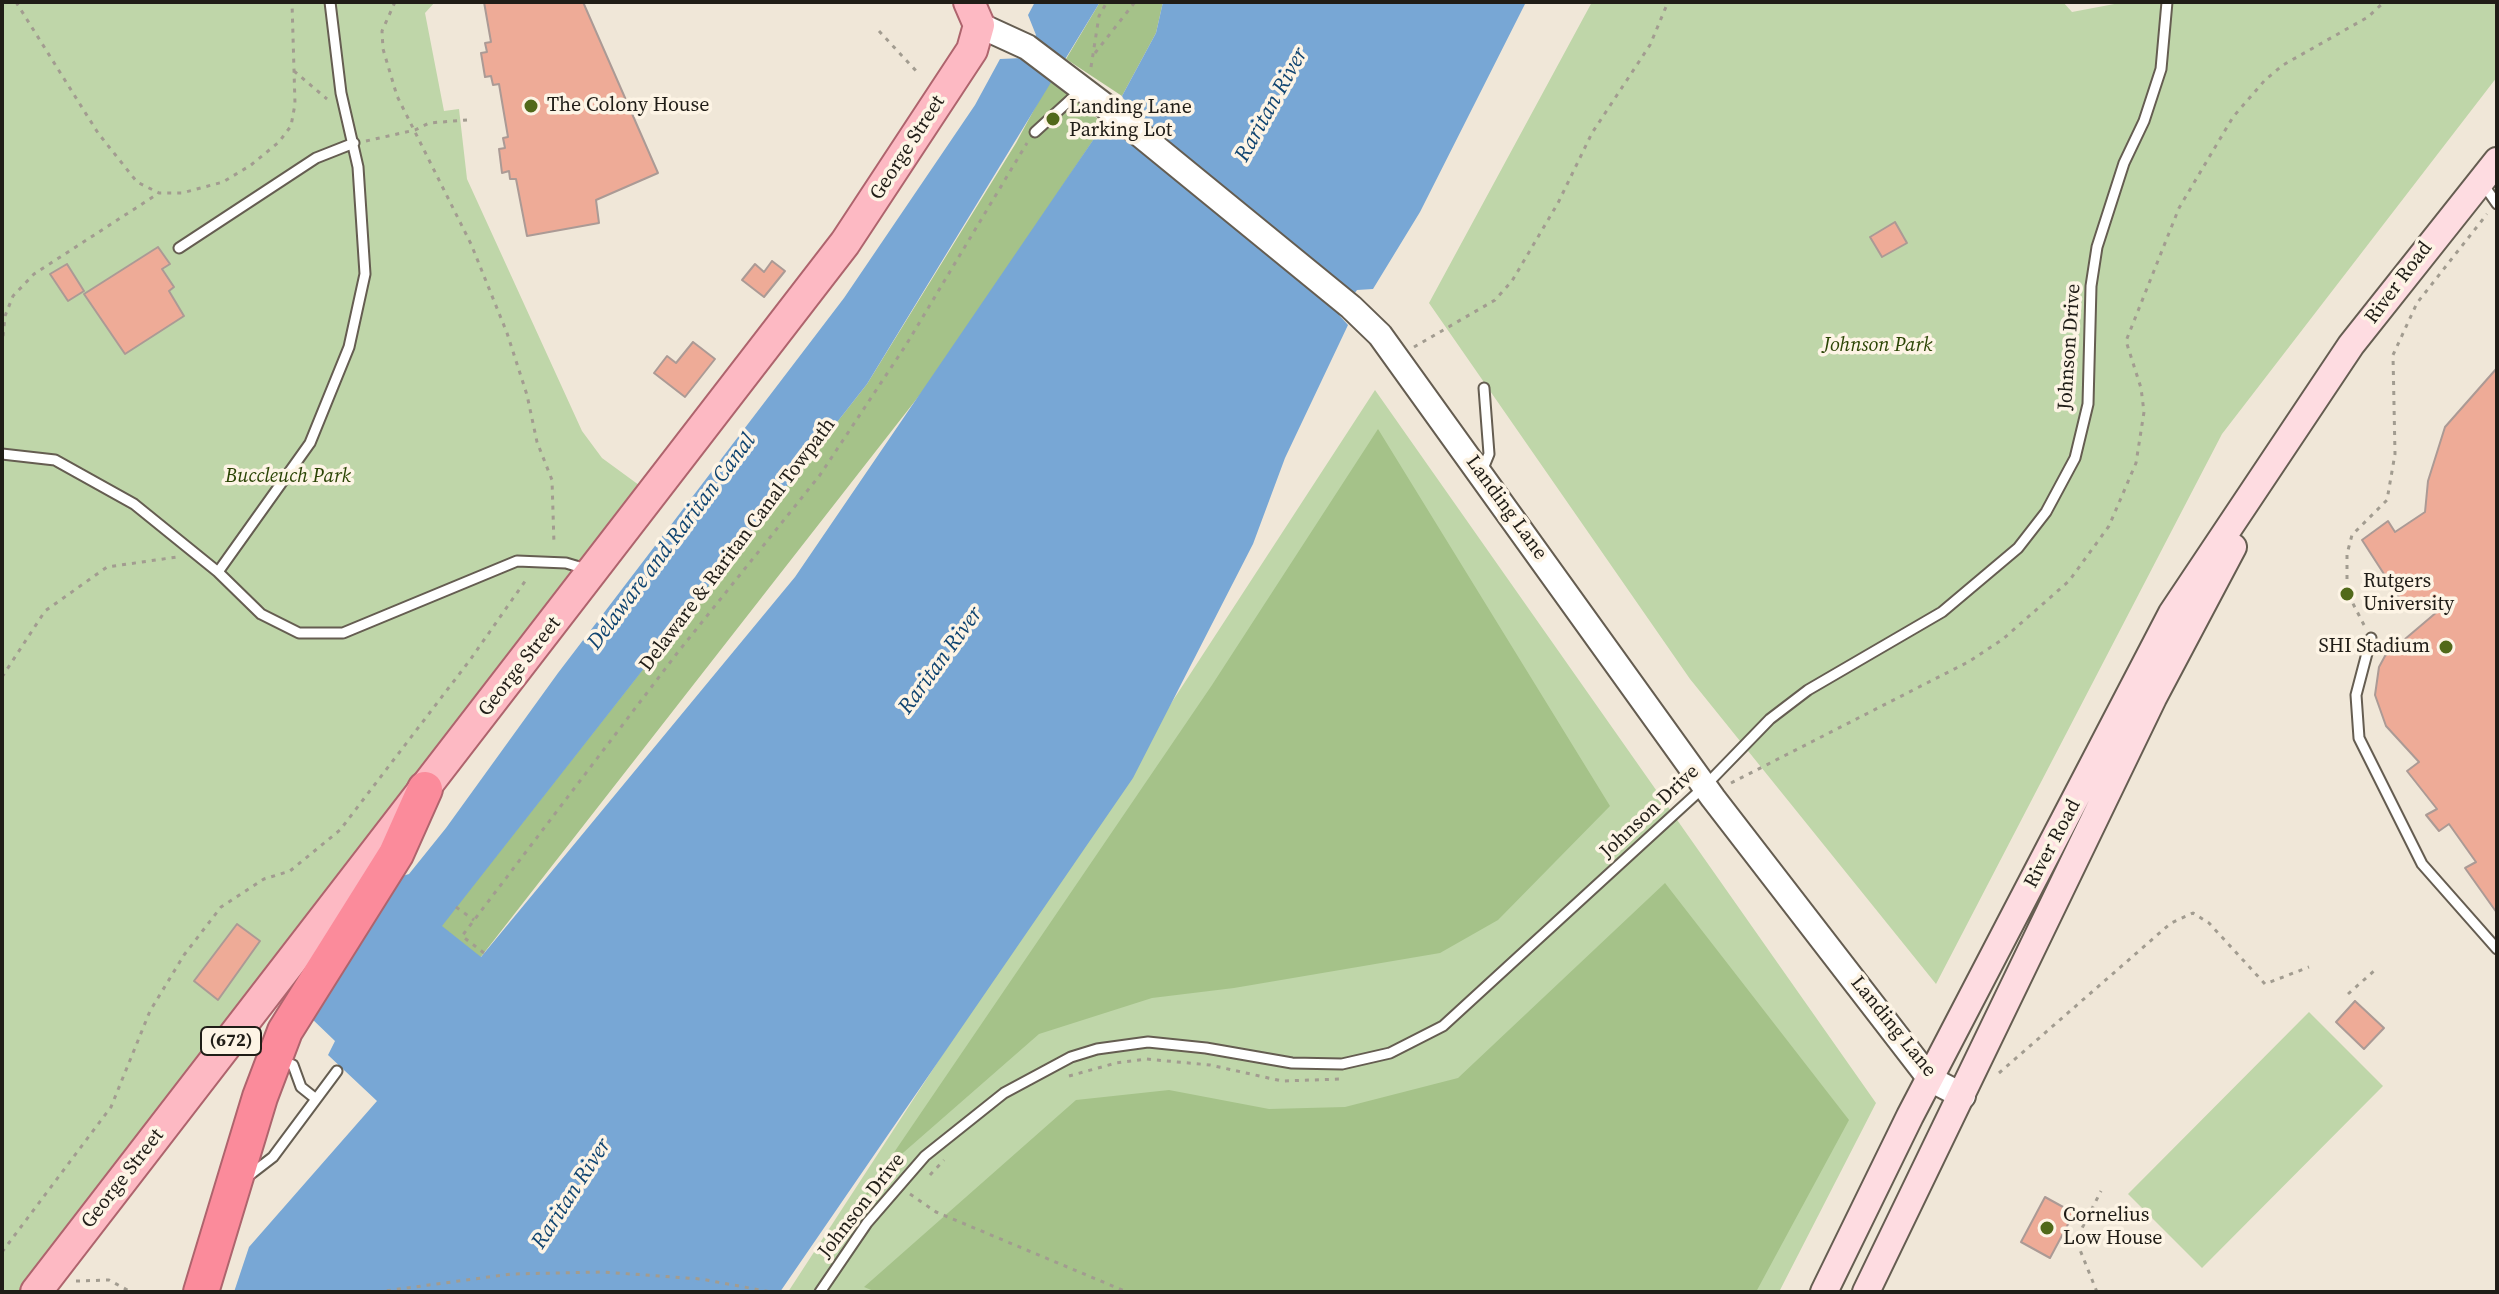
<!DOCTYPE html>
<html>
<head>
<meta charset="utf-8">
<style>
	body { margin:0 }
	#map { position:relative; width:2499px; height:1294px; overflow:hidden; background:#f0e7d8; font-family:"Source Serif 4",serif }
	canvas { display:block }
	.frame { position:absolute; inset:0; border:4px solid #201d17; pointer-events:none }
</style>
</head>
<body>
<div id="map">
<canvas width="2499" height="1294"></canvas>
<div class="frame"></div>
</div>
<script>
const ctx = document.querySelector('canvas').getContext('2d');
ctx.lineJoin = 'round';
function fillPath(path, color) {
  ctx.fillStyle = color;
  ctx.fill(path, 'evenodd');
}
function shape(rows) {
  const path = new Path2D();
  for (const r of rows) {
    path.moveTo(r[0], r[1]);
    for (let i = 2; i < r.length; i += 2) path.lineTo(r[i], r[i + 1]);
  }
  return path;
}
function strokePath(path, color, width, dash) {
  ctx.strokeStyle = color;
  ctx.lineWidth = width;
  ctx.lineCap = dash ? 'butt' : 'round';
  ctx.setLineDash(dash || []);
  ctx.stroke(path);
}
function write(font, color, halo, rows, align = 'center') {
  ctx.font = font + ' "Source Serif 4",serif';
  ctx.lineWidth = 7;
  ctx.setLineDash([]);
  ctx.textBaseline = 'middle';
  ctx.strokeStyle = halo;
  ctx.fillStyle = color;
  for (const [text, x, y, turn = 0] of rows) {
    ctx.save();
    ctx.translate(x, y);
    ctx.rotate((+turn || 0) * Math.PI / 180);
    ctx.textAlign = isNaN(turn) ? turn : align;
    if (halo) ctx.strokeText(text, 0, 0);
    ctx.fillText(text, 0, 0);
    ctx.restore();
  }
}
const green = shape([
	[2,2,435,2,425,13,444,111,459,109,467,179,582,431,602,458,643,488,19,1292,2,1292],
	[1592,2,2063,2,2072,12,2125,2,2497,2,2497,77,2222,434,1936,984,1690,679,1429,303],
	[1375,390,1876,1103,1779,1292,788,1292],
	[2309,1012,2383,1086,2202,1268,2128,1194]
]);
const forest = shape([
	[1100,2,1163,2,1156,33,1122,96,1066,59],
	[1050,80,1104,124,940,369,480,958,441,926,867,384,1016,143],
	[1378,429,1610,806,1498,920,1440,953,1234,988,1152,998,1039,1034,896,1159,846,1223,1212,685],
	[1665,883,1849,1120,1756,1292,876,1292,864,1287,1076,1100,1169,1090,1269,1109,1345,1107,1458,1078]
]);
const water = shape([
	[1035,2,1100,2,867,384,442,926,481,957,795,577,1104,124,1117,124,1128,107,1122,96,1156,33,1163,2,1526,2,1420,212,1373,289,1357,290,1339,315,1348,325,1285,458,1253,544,1133,778,780,1292,234,1292,249,1247,377,1101,328,1055,335,1041,310,1017,396,878,409,874,446,828,558,673,844,298,975,105,1000,59,1023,58,1036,35,1028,15]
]);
const building = shape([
	[484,2,583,2,658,173,596,200,599,223,527,236,516,179,510,179,509,171,502,173,499,149,505,148,503,138,508,137,499,84,493,85,491,76,485,77,481,53,487,52,485,43,491,42,484,2],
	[1895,222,1907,243,1882,257,1870,237,1895,222],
	[158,247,170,264,162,269,174,287,169,291,184,316,125,354,84,294,158,247],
	[772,261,785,271,764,297,742,280,755,264,764,272,772,261],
	[67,264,84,291,68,301,50,274,67,264],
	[693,342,715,359,685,397,654,373,667,356,676,363,693,342],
	[2497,368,2497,913,2465,868,2476,862,2449,824,2439,831,2426,815,2437,809,2407,771,2419,762,2386,726,2375,695,2379,667,2385,656,2451,600,2404,605,2362,540,2388,521,2395,532,2425,512,2428,481,2445,427,2497,368],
	[237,924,260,941,218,1000,194,981,237,924],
	[2355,1001,2384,1028,2364,1049,2336,1022,2355,1001],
	[2045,1197,2074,1213,2050,1258,2021,1242,2045,1197]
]);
const path = shape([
	[16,2,98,133,137,182,159,193,182,193,223,182,251,165,279,142,291,126,295,104,292,2],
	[395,2,382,31,383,49,397,96,471,244,507,333,527,395,537,442,552,480,554,544],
	[879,31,918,73],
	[1095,53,1135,2],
	[1091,67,1099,16,1107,2],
	[294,71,327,99],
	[366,141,415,130,429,123,467,120],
	[2,346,5,316,13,296,34,274,159,193],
	[1414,347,1495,300,1512,281,1558,203,1592,133,1650,45,1668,2],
	[2364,625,2347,592,2347,554,2352,535,2387,500,2395,454,2393,355,2417,303,2487,214],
	[2,677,45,611,107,567,177,557],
	[1731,783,1970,661,2003,639,2069,581,2109,526,2136,463,2144,412,2141,388,2126,341,2179,208,2233,117,2265,80,2283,65,2368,17,2384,2],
	[456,907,474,920],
	[484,953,462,936,678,652,820,475,906,345,1027,143],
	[2348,994,2374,971],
	[1999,1073,2171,923,2193,913,2209,923,2265,984,2309,967],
	[1069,1076,1116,1063,1146,1059,1210,1065,1282,1081,1341,1079],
	[930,1175,944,1160],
	[910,1194,936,1212,1127,1292],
	[2,1252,111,1107,150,1011,184,955,221,907,264,879,290,871,340,830,470,660,528,577],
	[76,1281,109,1280,131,1292],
	[377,1292,511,1274,603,1272,701,1279,771,1292],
	[2097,1292,2076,1240,2101,1191]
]);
const service = shape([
	[1035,132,1080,91],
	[2483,184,2497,204],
	[179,248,316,158,354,143],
	[2,454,55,460,134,504,218,572,261,614,299,633,343,633,517,561,566,563,586,569],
	[1482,471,1489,454,1484,388],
	[218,572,310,443,349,347,365,274,358,167,341,93,330,2],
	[2371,638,2356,695,2359,738,2422,864,2497,949],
	[281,1061,293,1065,301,1087,316,1099],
	[247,1177,273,1157,337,1071],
	[820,1292,867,1223,925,1156,1004,1093,1071,1057,1097,1049,1148,1042,1206,1048,1292,1063,1342,1064,1390,1053,1443,1026,1705,786,1770,719,1808,690,1942,612,2018,548,2046,512,2075,458,2088,404,2091,286,2097,247,2124,163,2144,121,2161,69,2167,2]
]);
const tertiary = shape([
	[979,25,1027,47,1105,106,1351,307,1380,335,1713,798,1930,1079,1963,1096]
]);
const secondary = shape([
	[1824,1292,1910,1116,2172,613,2351,345,2497,161],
	[1866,1292,2153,698,2233,547]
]);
const primary = shape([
	[36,1292,845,243,972,50,979,25,969,2]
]);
const motorway = shape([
	[201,1292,260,1097,285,1031,396,854,425,789]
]);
const markers = [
	[531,106,8,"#51691a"],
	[1053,119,8,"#51691a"],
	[2347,594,8,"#51691a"],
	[2446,647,8,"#51691a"],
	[2047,1228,8,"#51691a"]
];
const shields = [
	[231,1041,60]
];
const shieldNames = [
	["(672)",231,1041]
];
const poiNames = [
	["The Colony House",547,106],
	["Landing Lane",1069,108],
	["Parking Lot",1069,131],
	["Rutgers",2363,582],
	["University",2363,605],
	["SHI Stadium",2430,647,"right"],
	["Cornelius",2063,1216],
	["Low House",2063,1239]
];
const streetNames = [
	["George Street",908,148,-57],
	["River Road",2399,283,-53],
	["Johnson Drive",2070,347,-86],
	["Landing Lane",1506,508,54],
	["Delaware & Raritan Canal Towpath",738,545,-53],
	["George Street",520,667,-52],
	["Johnson Drive",1650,812,-43],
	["River Road",2053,844,-62],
	["Landing Lane",1893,1027,51],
	["George Street",123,1179,-52],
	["Johnson Drive",862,1206,-52]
];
const parkNames = [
	["Johnson Park",1878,346],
	["Buccleuch Park",288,477]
];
const waterNames = [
	["Raritan River",1272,105,-61],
	["Delaware and Raritan Canal",672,542,-53],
	["Raritan River",941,661,-54],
	["Raritan River",572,1194,-57]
];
fillPath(green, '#bfd6a9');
fillPath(forest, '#a5c289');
fillPath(water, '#78a7d5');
fillPath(building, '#eeab97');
strokePath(building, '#ab9a95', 2);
strokePath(service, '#655d51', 13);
strokePath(tertiary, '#655d51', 28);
strokePath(secondary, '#655d51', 30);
strokePath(primary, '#ae646d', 34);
strokePath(motorway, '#ae646d', 38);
strokePath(path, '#a29c90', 3, [4, 6]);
strokePath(service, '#fff', 9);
strokePath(tertiary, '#fff', 24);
strokePath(secondary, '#fedce1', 26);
strokePath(primary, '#fdb9c3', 30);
strokePath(motorway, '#fb8b9b', 34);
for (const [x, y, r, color] of markers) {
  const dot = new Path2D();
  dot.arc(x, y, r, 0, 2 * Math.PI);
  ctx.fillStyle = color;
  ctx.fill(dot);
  strokePath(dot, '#fdf4e5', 3);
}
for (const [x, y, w] of shields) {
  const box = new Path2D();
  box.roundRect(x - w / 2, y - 14, w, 28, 6);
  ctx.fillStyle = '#fdf4e5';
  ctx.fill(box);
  strokePath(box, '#201d17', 2);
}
write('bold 18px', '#201d17', null, shieldNames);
write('20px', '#201d17', '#fdf4e5', poiNames, 'left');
write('20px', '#201d17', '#fdf4e5', streetNames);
write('italic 20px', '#2b4505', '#fdf4e5', parkNames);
write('italic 22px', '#104470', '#fdf4e5', waterNames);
</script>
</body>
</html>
